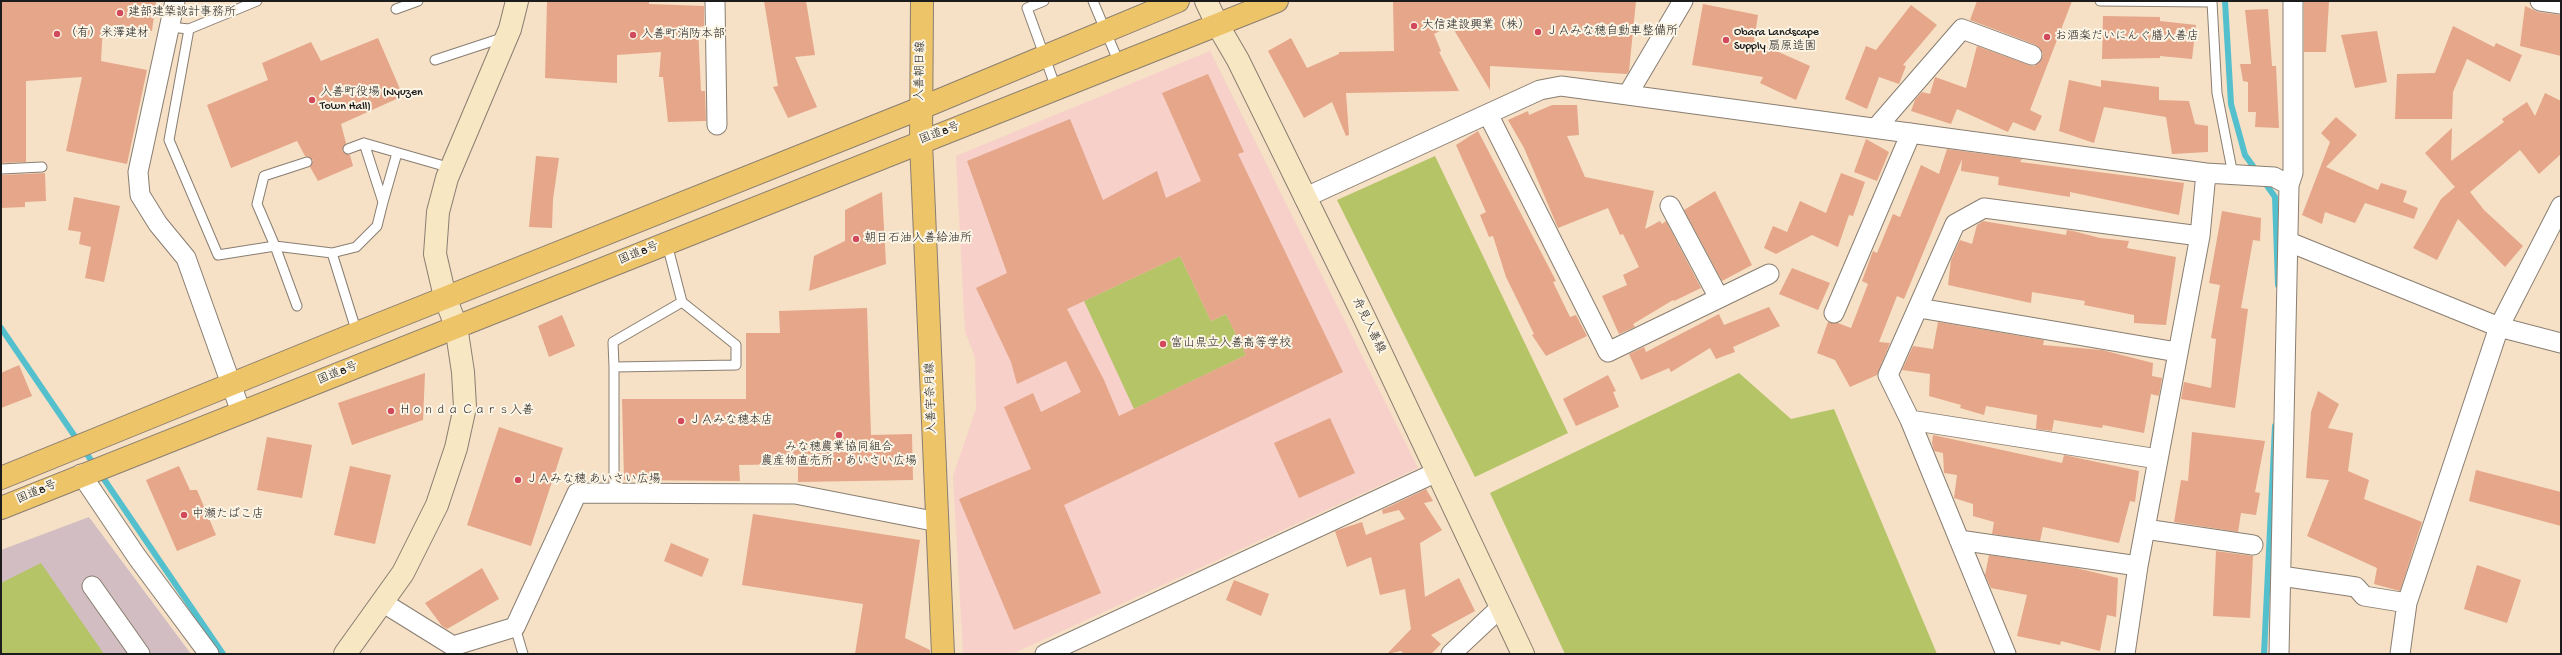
<!DOCTYPE html>
<html>
<head>
<meta charset="utf-8">
<style>
	body { margin:0 }
	#map { position:relative; width:2562px; height:655px; overflow:hidden; background:#f6e0c6; font-family:"Gochi Hand",sans-serif }
	canvas { display:block }
	.frame { position:absolute; inset:0; border:2px solid #1c1c1c; pointer-events:none }
</style>
</head>
<body>
<div id="map">
<canvas width="2562" height="655"></canvas>
<div class="frame"></div>
</div>
<script>
const ctx = document.querySelector('canvas').getContext('2d');
ctx.lineJoin = 'round';
function fillPath(path, color) {
  ctx.fillStyle = color;
  ctx.fill(path, 'evenodd');
}
function shape(rows) {
  const path = new Path2D();
  for (const r of rows) {
    path.moveTo(r[0], r[1]);
    for (let i = 2; i < r.length; i += 2) path.lineTo(r[i], r[i + 1]);
  }
  return path;
}
function strokePath(path, color, width, dash) {
  ctx.strokeStyle = color;
  ctx.lineWidth = width;
  ctx.lineCap = dash ? 'butt' : 'round';
  ctx.setLineDash(dash || []);
  ctx.stroke(path);
}
function write(font, color, halo, rows, align = 'center') {
  ctx.font = font + ' "Gochi Hand","Klee One",sans-serif';
  ctx.lineWidth = 4;
  ctx.setLineDash([]);
  ctx.textBaseline = 'middle';
  ctx.strokeStyle = halo;
  ctx.fillStyle = color;
  for (const [text, x, y, turn = 0] of rows) {
    ctx.save();
    ctx.translate(x, y);
    ctx.rotate((+turn || 0) * Math.PI / 180);
    ctx.textAlign = isNaN(turn) ? turn : align;
    if (halo) ctx.strokeText(text, 0, 0);
    ctx.fillText(text, 0, 0);
    ctx.restore();
  }
}
const built = shape([
	[1210,51,1418,468,1012,654,963,654,953,476,976,409,975,357,965,332,956,156]
]);
const industrial = shape([
	[89,517,191,654,1,654,1,550]
]);
const green = shape([
	[1435,156,1568,433,1475,477,1337,200],
	[1180,256,1211,321,1226,314,1246,355,1134,409,1084,301],
	[1739,373,1791,419,1834,409,1937,654,1565,654,1490,493],
	[41,563,104,654,1,654,1,583]
]);
const stream = shape([
	[2225,1,2231,104,2245,155,2258,173],
	[2263,180,2275,197,2278,285],
	[1,328,223,654],
	[2264,654,2275,426]
]);
const building = shape([
	[1,1,156,1,152,31,103,25,101,61,147,70,127,164,66,151,82,77,26,81,26,162,1,163],
	[547,1,649,1,649,4,704,6,704,26,698,27,701,91,705,91,706,121,668,122,663,77,659,77,661,52,617,55,617,83,545,78],
	[764,1,806,1,815,55,795,57,817,107,788,118,773,87,778,86],
	[1393,1,1636,1,1629,71,1627,74,1490,66,1490,90,1451,25,1434,34,1441,51,1439,52,1459,91,1346,93,1349,135,1346,136,1332,102,1304,118,1268,51,1291,38,1307,68,1339,54,1339,52,1394,51],
	[1977,1,2072,1,2030,110,2042,116,2035,131,2013,122,2008,132,1957,109,1951,124,1911,111,1915,100,1922,92,1930,94,1935,77,1966,88,1977,46,2029,65,2034,66,2042,59,2043,53,2036,45,1970,20],
	[2304,1,2329,1,2326,52,2304,52],
	[1703,4,1758,15,1754,41,1810,66,1796,100,1760,83,1763,77,1692,65],
	[1911,5,1937,25,1903,65,1906,66,1899,84,1879,77,1867,109,1845,99,1866,46,1876,50],
	[2525,6,2538,12,2561,15,2561,56,2520,46],
	[2268,9,2272,66,2276,66,2279,128,2255,127,2256,112,2248,112,2248,82,2243,81,2240,64,2251,64,2245,10],
	[2103,16,2160,17,2160,21,2196,25,2192,59,2160,56,2160,58,2102,59],
	[2453,26,2494,47,2496,43,2522,55,2510,82,2467,59,2453,92,2452,119,2395,119,2397,74,2435,73],
	[2377,31,2387,82,2355,88,2341,35],
	[378,38,403,96,341,124,346,143,342,151,350,155,353,166,318,181,310,167,313,160,305,156,297,141,231,168,207,105,268,80,262,63,311,42,321,61],
	[1208,74,1244,152,1238,154,1343,372,1064,505,1101,593,1014,630,959,499,1031,469,1004,407,1033,393,1041,412,1081,392,1066,361,1017,384,1011,362,976,288,1007,273,967,161,1070,119,1103,200,1157,171,1166,198,1201,181,1162,93],
	[1180,256,1211,321,1226,314,1246,355,1119,416,1104,380,1067,309],
	[2069,80,2101,87,2101,80,2159,87,2159,100,2189,101,2195,124,2208,126,2208,152,2172,154,2166,117,2104,107,2094,143,2059,131],
	[2545,93,2561,101,2561,154,2539,174,2520,150,2470,192,2484,210,2523,246,2505,267,2458,219,2437,260,2413,248,2441,199,2455,187,2425,153,2452,128,2451,161,2504,122,2502,119,2527,102,2535,116],
	[1552,105,1577,105,1579,135,1567,136,1585,177,1654,191,1645,229,1660,221,1662,224,1666,221,1701,288,1674,301,1673,300,1633,324,1635,327,1619,334,1602,296,1627,285,1623,275,1639,267,1623,234,1620,235,1608,208,1558,228,1524,148,1508,120,1528,111,1529,115],
	[2336,117,2357,135,2326,167,2378,190,2381,183,2407,191,2403,202,2418,208,2414,219,2365,203,2355,223,2325,212,2322,224,2302,215,2330,142,2321,133],
	[1478,131,1556,281,1553,282,1570,317,1576,315,1587,336,1546,356,1532,335,1534,334,1506,277,1493,236,1489,237,1480,215,1486,212,1456,145],
	[1866,139,1889,152,1877,181,1854,172],
	[1947,149,2022,159,2020,162,2184,183,2179,215,2070,192,2070,197,1998,185,1999,177,1961,171,1962,159,1904,299,1897,296,1879,342,1890,343,1877,375,1850,387,1835,360,1817,353,1828,322,1838,323,1851,328,1868,284,1862,281,1873,251,1877,253,1893,214,1900,217,1921,165,1939,174],
	[536,156,559,158,553,199,552,228,529,227],
	[45,173,46,201,25,202,25,207,1,208,1,175],
	[1841,173,1865,182,1853,216,1849,215,1838,247,1812,235,1776,254,1764,248,1773,226,1787,232,1800,201,1826,213],
	[1715,191,1752,265,1722,281,1684,210],
	[882,192,886,264,809,291,814,256,845,241,845,210],
	[74,197,120,206,104,282,85,278,91,247,79,244,81,232,68,230],
	[2222,211,2261,218,2260,241,2253,240,2241,308,2248,309,2235,408,2181,399,2184,382,2211,388,2216,339,2211,338,2220,285,2209,283],
	[1983,221,2066,235,2067,230,2073,231,2100,238,2129,241,2127,248,2176,257,2166,325,2134,323,2134,315,2084,305,2085,301,2032,292,2031,303,1948,285,1951,260,1960,240,1972,244,1977,225],
	[1792,268,1830,283,1818,310,1779,294],
	[1769,307,1780,326,1733,347,1735,352,1716,359,1710,348,1671,372,1669,368,1641,380,1629,354,1644,347,1646,352,1719,314,1724,325],
	[867,308,871,435,912,434,913,480,798,482,798,464,739,465,740,481,624,480,622,399,746,399,746,333,780,333,779,311],
	[562,315,575,346,549,357,538,326],
	[1938,322,2044,340,2043,345,2102,350,2153,363,2152,376,2162,378,2159,396,2151,394,2144,433,2103,425,2102,428,2054,420,2052,431,2036,429,2037,415,1986,406,1984,415,1960,408,1961,405,1929,396,1930,374,1902,370,1913,346,1933,349],
	[19,365,32,396,1,408,1,373],
	[425,373,423,420,352,445,338,403],
	[1608,375,1616,391,1613,392,1619,407,1576,426,1563,399],
	[2318,391,2339,404,2328,428,2353,433,2348,471,2369,480,2364,499,2422,522,2400,591,2374,584,2377,568,2307,536,2329,480,2306,478,2311,412],
	[1330,418,1355,473,1299,498,1274,443],
	[499,427,563,448,531,546,467,525],
	[2192,432,2265,441,2255,492,2260,493,2256,515,2241,513,2238,532,2174,522,2181,480,2188,481],
	[1933,435,2062,463,2064,455,2139,471,2135,502,2130,501,2119,543,2043,527,2040,541,1992,534,1994,522,1973,516,1973,504,1954,498,1957,475,1944,473,1943,453,1934,451,1932,443],
	[267,437,312,445,302,498,257,490],
	[179,466,190,490,197,490,216,535,177,551,146,480],
	[350,466,391,475,375,544,334,535],
	[2476,470,2561,492,2561,526,2469,501],
	[1426,489,1433,501,1424,503,1442,530,1420,543,1425,597,1459,578,1475,611,1431,635,1441,644,1431,654,1404,654,1401,651,1387,654,1411,629,1405,589,1380,595,1371,557,1347,567,1335,531,1362,522,1366,535,1405,519,1399,510,1383,514,1382,510],
	[753,514,920,540,905,638,930,650,930,654,855,654,863,604,742,585],
	[671,543,709,559,702,577,664,561],
	[2216,551,2253,556,2250,618,2213,616],
	[1989,555,2076,568,2118,578,2116,617,2107,615,2100,651,2061,641,2060,645,2017,636,2027,595,1991,588,1985,575],
	[2477,565,2521,580,2507,623,2464,609],
	[482,568,499,599,447,629,442,626,425,603],
	[1234,580,1269,594,1261,616,1226,600]
]);
const lane = shape([
	[1044,1,1027,8,1056,88],
	[1093,1,1119,63],
	[2100,1,2212,2,2217,93,2233,175],
	[396,9,418,1],
	[170,27,189,29,169,140,218,255,275,246,257,204,264,176,307,162],
	[189,29,257,1],
	[435,60,505,37],
	[364,143,383,202,397,153],
	[348,149,364,143,451,168],
	[1,169,42,167],
	[667,244,682,302,613,342,614,367,736,365,736,345,682,302],
	[332,253,356,247,377,226,383,202],
	[297,306,275,246,332,253,357,333],
	[614,493,614,367],
	[515,627,523,654]
]);
const street = shape([
	[175,1,138,172,140,195,158,224,186,258,241,412],
	[715,1,717,125],
	[2540,1,2561,4],
	[1628,94,1683,1],
	[1488,114,1608,352,1769,274],
	[1876,128,1962,29,2032,55],
	[1304,198,1540,90,1561,86,2206,173,2274,177,2289,185],
	[1670,206,1719,298],
	[2289,242,2499,327,2561,343],
	[1919,308,2177,352],
	[1834,313,1911,133],
	[1910,420,2158,459],
	[81,474,137,557,209,654],
	[2145,529,2253,545],
	[1959,540,2138,566],
	[2281,576,2356,587,2364,596,2407,603],
	[92,586,140,654],
	[382,602,453,646,515,627,577,493,795,494,938,522],
	[1045,654,1437,472],
	[1451,654,1501,607],
	[2006,654,1910,420,1888,375,1955,224,1984,208,2200,236],
	[2125,654,2138,566,2200,236,2206,173],
	[2279,654,2289,185,2293,173,2293,1],
	[2400,654,2407,603,2499,327,2561,206]
]);
const secondary = shape([
	[1206,1,1217,24,1238,60,1364,317,1523,654],
	[345,654,403,573,437,505,456,448,465,407,463,372,456,326,445,297,435,254,438,212,447,178,510,29,517,1]
]);
const primary = shape([
	[922,1,921,142,943,654]
]);
const highway = shape([
	[1,478,357,333,921,108,1178,1],
	[1,508,1277,1]
]);
const markers = [
	[120,13,4,"#d1495b"],
	[1414,26,4,"#d1495b"],
	[1538,32,4,"#d1495b"],
	[57,34,4,"#d1495b"],
	[633,35,4,"#d1495b"],
	[2047,37,4,"#d1495b"],
	[1726,40,4,"#d1495b"],
	[312,100,4,"#d1495b"],
	[856,239,4,"#d1495b"],
	[1163,344,4,"#d1495b"],
	[391,411,4,"#d1495b"],
	[681,421,4,"#d1495b"],
	[839,435,4,"#d1495b"],
	[518,480,4,"#d1495b"],
	[184,515,4,"#d1495b"]
];
const poiNames = [
	["建部建築設計事務所",128,13],
	["大信建設興業（株）",1422,26],
	["ＪＡみな穂自動車整備所",1546,32],
	["Obara Landscape",1734,33],
	["Supply 扇原造園",1734,47],
	["（有）米澤建材",65,34],
	["入善町消防本部",641,35],
	["お酒楽だいにんぐ膳入善店",2055,37],
	["入善町役場 (Nyuzen",320,93],
	["Town Hall)",320,107],
	["朝日石油入善給油所",864,239],
	["富山県立入善高等学校",1171,344],
	["Ｈｏｎｄａ Ｃａｒｓ入善",399,411],
	["ＪＡみな穂本店",689,421],
	["みな穂農業協同組合",839,448,"center"],
	["農産物直売所・あいさい広場",839,462,"center"],
	["ＪＡみな穂 あいさい広場",526,480],
	["中瀬たばこ店",192,515]
];
const streetNames = [
	["入善朝日線",921,71,-89],
	["国道8号",940,134,-21],
	["国道8号",639,254,-22],
	["舟見入善線",1368,326,64],
	["国道8号",338,374,-22],
	["入善宇奈月線",932,398,-92],
	["国道8号",37,493,-23]
];
fillPath(built, '#f7d0ca');
fillPath(industrial, '#d2bec2');
fillPath(green, '#b5c467');
strokePath(stream, '#54c0cd', 6);
fillPath(building, '#e5a689');
strokePath(lane, '#897e71', 11);
strokePath(street, '#897e71', 21);
strokePath(secondary, '#897e71', 24);
strokePath(primary, '#897e71', 24);
strokePath(highway, '#897e71', 24);
strokePath(lane, '#fff', 9);
strokePath(street, '#fff', 19);
strokePath(secondary, '#f8e7c3', 22);
strokePath(primary, '#eec469', 22);
strokePath(highway, '#eec469', 22);
for (const [x, y, r, color] of markers) {
  const dot = new Path2D();
  dot.arc(x, y, r, 0, 2 * Math.PI);
  ctx.fillStyle = color;
  ctx.fill(dot);
  strokePath(dot, '#fcf5e5', 1.5);
}
write('12px', '#1c1c1c', '#fcf5e5', poiNames, 'left');
write('12px', '#1c1c1c', '#fcf5e5', streetNames);
</script>
</body>
</html>
